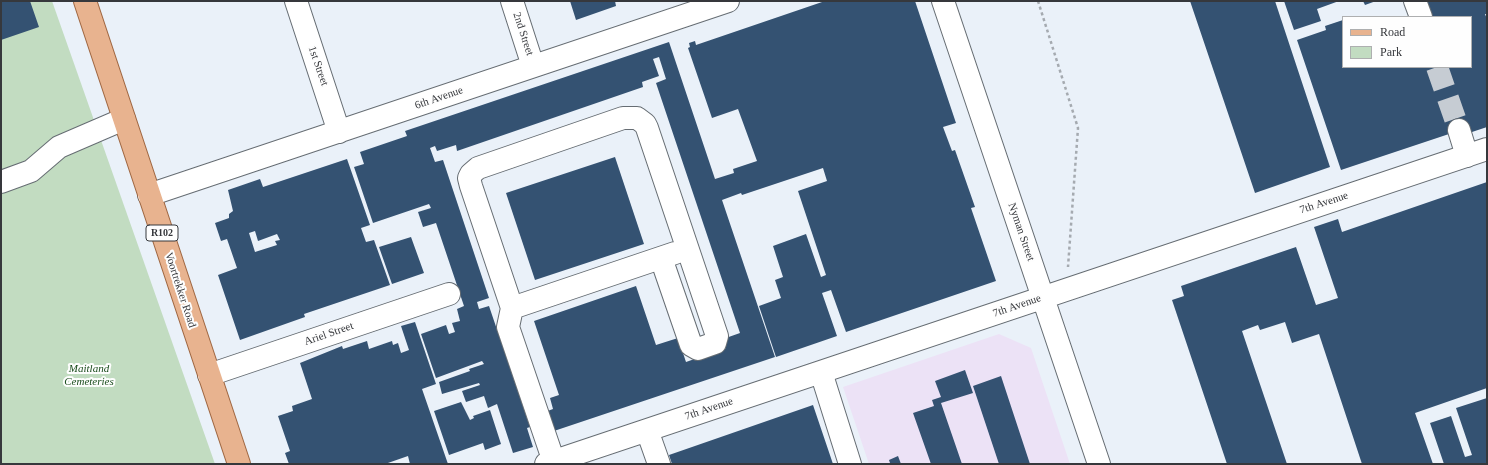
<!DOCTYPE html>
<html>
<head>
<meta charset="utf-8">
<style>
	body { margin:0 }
	#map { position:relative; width:1488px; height:465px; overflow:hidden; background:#eaf1f9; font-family:"Times New Roman",serif }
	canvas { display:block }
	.frame { position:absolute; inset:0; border:2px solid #36383c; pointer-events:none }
	.legend { position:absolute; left:1342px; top:16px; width:130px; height:52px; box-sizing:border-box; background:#fefefe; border:1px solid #aeafb0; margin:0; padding:5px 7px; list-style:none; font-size:12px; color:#36383c }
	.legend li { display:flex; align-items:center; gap:8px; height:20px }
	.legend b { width:20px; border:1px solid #aeafb0 }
</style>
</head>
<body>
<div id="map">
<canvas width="1488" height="465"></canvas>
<div class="frame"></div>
<ul class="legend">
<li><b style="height:5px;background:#e8b38f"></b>Road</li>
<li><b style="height:11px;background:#c2dcc1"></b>Park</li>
</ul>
</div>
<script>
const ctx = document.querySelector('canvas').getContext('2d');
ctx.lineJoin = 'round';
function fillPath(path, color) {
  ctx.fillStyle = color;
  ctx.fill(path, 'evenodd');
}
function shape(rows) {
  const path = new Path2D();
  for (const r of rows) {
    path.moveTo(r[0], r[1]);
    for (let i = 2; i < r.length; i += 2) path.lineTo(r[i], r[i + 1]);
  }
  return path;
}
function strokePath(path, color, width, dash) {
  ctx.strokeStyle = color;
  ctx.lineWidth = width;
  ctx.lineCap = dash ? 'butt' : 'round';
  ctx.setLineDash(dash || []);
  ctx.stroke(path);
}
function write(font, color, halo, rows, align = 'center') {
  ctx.font = font + ' "Times New Roman",serif';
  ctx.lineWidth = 4;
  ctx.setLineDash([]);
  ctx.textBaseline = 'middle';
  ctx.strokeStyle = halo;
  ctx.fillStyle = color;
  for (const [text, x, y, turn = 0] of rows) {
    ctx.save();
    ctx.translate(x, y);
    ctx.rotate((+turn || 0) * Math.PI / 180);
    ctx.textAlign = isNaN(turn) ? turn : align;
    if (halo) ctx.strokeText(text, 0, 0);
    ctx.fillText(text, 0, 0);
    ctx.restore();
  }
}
const education = shape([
	[999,334,1031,348,1070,464,869,464,843,387]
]);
const green = shape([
	[1,1,52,1,215,464,1,464]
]);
const building = shape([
	[1,1,30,1,39,27,1,40],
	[570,1,615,1,616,6,576,20],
	[825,1,915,1,956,123,943,127,952,151,955,150,975,207,971,208,996,281,846,332,831,290,822,293,837,336,776,357,759,306,781,298,775,280,783,277,773,246,806,234,821,277,826,275,798,191,827,181,823,168,742,195,741,193,722,200,775,357,551,432,545,412,553,409,550,398,559,395,534,321,636,286,656,345,678,338,686,362,726,348,723,339,740,333,656,83,666,79,659,57,653,59,659,76,642,82,643,87,457,151,456,145,437,151,435,146,430,148,435,162,443,160,489,298,477,302,479,309,489,306,530,427,527,428,533,447,513,453,497,404,488,408,484,396,466,402,462,391,480,385,479,383,442,394,439,382,470,371,469,369,484,364,482,361,436,378,421,334,446,325,449,334,455,332,452,323,460,321,457,309,464,306,436,223,423,227,418,212,431,208,429,204,373,223,354,167,364,164,360,152,407,136,405,131,669,42,715,179,734,173,733,169,757,161,738,109,712,118,688,48,690,47,689,43,695,41,696,45],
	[1190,1,1275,1,1330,167,1255,193],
	[1284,1,1339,1,1317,9,1321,21,1294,30],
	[1363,1,1376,1,1365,5],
	[1425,1,1487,1,1487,14,1485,14,1487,19,1487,127,1469,133,1467,128,1341,170,1297,40,1326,30,1325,26,1343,20,1343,67,1471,67,1471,17,1430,17],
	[615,157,644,244,535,280,506,193],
	[347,159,370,225,361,228,366,242,374,240,390,285,304,314,305,317,240,340,218,275,237,268,227,239,221,241,215,223,229,218,229,214,233,211,228,190,260,179,263,187],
	[255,231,258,241,277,234,280,240,275,241,277,245,255,252,249,233],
	[1487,182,1487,388,1415,413,1433,464,1362,464,1319,334,1292,343,1285,322,1260,330,1258,325,1242,331,1287,464,1227,464,1172,300,1184,296,1181,286,1296,247,1316,305,1338,298,1314,227,1338,219,1342,232],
	[411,237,424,273,392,284,379,247],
	[415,322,436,384,422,389,448,464,410,464,408,456,385,464,289,464,285,453,290,451,278,416,293,411,292,406,312,399,300,363,342,346,343,349,367,341,369,349,392,341,393,345,398,343,401,353,409,350,401,326],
	[965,370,973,393,941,403,962,464,931,464,913,413,934,406,932,400,941,397,935,381],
	[1001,376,1030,464,999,464,973,386],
	[1487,398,1487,464,1444,464,1430,423,1451,416,1465,457,1472,455,1456,408],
	[461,402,470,420,474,418,473,416,490,410,501,444,485,450,483,443,449,455,434,411],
	[813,405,833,464,672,464,669,455],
	[898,456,901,464,887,464,890,463,889,460]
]);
const minorTunnel = shape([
	[1437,67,1459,130]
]);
const path = shape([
	[1038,1,1078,128,1068,267]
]);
const minor = shape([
	[296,1,339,132],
	[512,1,533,66],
	[943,1,1099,464],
	[1415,1,1421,17],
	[1459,130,1467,156],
	[1,182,31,171,59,147,124,119],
	[149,195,728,1],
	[512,308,675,253],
	[821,372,850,464],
	[209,375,449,294],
	[647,430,659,464],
	[554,462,508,327,512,308,471,186,469,178,471,174,478,168,623,118,637,118,645,124,647,128,717,336,715,343,698,349,691,345,661,258],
	[546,464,1487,149]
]);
const major = shape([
	[85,1,239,464]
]);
const shields = [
	[162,233,32]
];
const shieldNames = [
	["R102",162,233]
];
const streetNames = [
	["2nd Street",523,34,72],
	["1st Street",318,66,71],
	["6th Avenue",439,98,-19],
	["7th Avenue",1324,203,-18],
	["Nyman Street",1021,232,71],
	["Voortrekker Road",180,290,72],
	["7th Avenue",1017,306,-19],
	["Ariel Street",329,334,-19],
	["7th Avenue",709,409,-19]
];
const parkNames = [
	["Maitland",89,369],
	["Cemeteries",89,382]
];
fillPath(education, '#ece2f6');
fillPath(green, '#c2dcc1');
fillPath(building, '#345272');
strokePath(minorTunnel, '#c6ccd3', 22, [22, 11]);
strokePath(minor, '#666d73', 24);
strokePath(major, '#9f6742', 24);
strokePath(path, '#a5aab0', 2.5, [3, 3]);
strokePath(minor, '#fff', 22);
strokePath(major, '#e8b38f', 22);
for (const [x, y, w] of shields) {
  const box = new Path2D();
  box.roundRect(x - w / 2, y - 8, w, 16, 3);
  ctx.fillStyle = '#fefefe';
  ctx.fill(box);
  strokePath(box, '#36383c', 1);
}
write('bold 10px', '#36383c', null, shieldNames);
write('11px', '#36383c', '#fefefe', streetNames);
write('italic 11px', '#1a4c1c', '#fefefe', parkNames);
</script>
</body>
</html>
